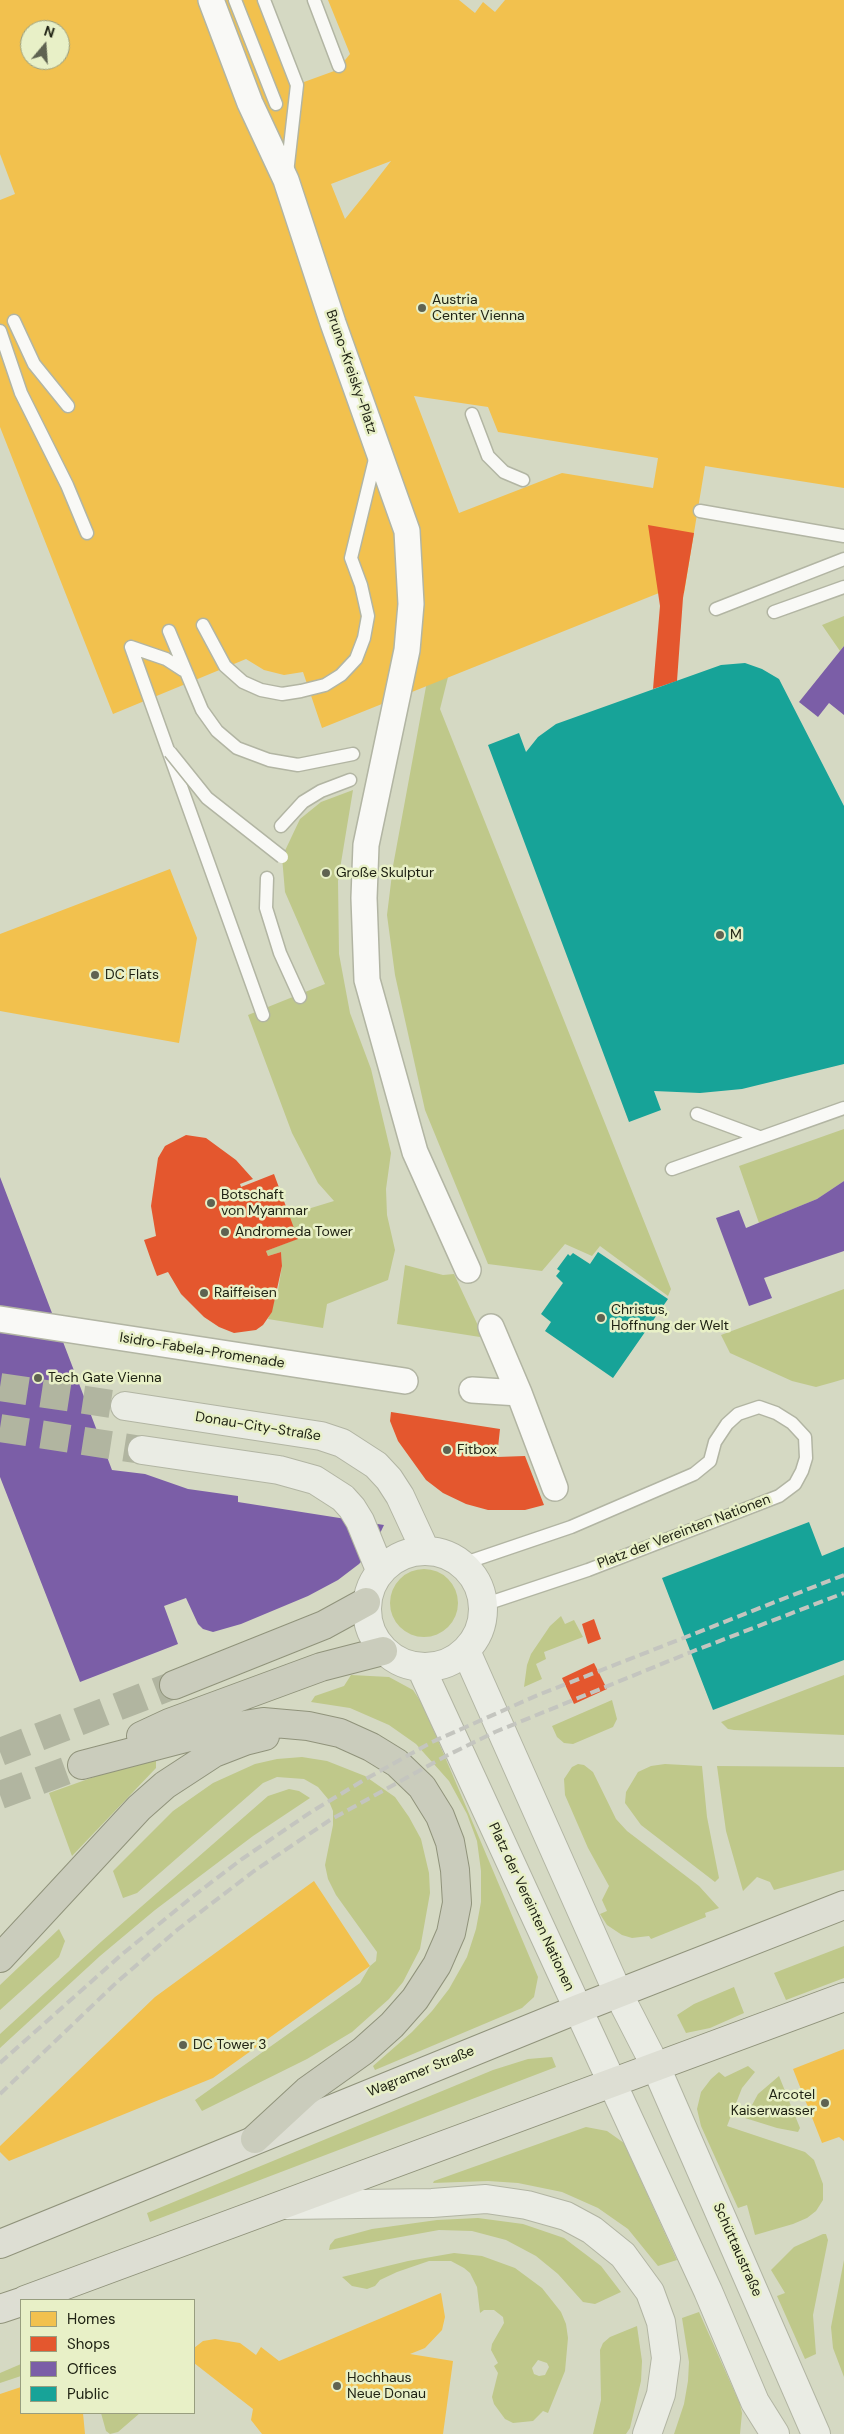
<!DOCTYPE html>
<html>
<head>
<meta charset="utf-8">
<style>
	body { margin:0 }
	#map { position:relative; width:844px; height:2434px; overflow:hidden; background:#d5d9c3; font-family:"DM Sans",sans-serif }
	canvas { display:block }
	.legend { position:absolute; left:20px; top:2299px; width:175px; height:115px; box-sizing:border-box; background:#e8f0c7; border:1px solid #989e7f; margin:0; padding:6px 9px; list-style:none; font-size:15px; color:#202314 }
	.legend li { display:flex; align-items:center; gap:10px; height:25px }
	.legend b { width:25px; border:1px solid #989e7f }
	.north { position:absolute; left:20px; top:20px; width:50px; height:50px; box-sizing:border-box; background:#e8f0c7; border:1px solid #989e7f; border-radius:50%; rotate:18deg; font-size:14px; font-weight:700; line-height:20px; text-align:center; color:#202314 }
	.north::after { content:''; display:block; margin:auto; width:18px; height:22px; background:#5f6351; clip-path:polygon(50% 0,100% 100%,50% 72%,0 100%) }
</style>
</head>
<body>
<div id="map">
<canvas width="844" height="2434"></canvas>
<ul class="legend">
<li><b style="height:14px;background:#f2c14e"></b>Homes</li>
<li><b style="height:14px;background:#e4572e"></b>Shops</li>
<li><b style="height:14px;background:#7b5ea7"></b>Offices</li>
<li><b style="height:14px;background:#17a398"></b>Public</li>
</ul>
<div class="north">N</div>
</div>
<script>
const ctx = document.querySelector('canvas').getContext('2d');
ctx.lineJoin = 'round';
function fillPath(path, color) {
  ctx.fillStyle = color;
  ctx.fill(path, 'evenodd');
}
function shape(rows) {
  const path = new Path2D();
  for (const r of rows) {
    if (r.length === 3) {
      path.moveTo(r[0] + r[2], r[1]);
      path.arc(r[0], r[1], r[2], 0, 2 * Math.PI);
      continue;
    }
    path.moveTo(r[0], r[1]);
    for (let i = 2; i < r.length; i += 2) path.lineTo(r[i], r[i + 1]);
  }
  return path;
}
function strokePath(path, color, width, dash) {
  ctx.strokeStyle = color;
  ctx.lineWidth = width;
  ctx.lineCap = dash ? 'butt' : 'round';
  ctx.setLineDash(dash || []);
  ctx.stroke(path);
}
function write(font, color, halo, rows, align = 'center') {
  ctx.font = font + ' "DM Sans",sans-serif';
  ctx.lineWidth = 5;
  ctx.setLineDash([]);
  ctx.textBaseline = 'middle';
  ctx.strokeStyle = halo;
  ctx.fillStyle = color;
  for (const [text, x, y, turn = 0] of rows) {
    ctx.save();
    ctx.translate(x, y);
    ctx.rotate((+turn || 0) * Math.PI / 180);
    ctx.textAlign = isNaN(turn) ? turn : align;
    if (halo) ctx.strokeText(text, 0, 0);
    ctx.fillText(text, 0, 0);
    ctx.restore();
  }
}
const green = shape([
	[844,616,844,646,840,651,822,625],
	[432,654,448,677,440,709,671,1289,668,1296,600,1246,592,1256,565,1244,542,1271,488,1264,425,1110,395,975,387,915,393,866],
	[353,790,338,881,339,954,350,1013,371,1069,391,1153,386,1189,387,1215,395,1250,388,1280,327,1304,323,1328,268,1319,278,1290,282,1266,281,1252,268,1256,266,1251,297,1239,288,1215,334,1201,318,1183,292,1133,248,1015,325,984,285,892,282,857,300,819,321,802],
	[844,1129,844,1181,817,1199,759,1223,739,1166],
	[405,1265,443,1275,454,1274,481,1332,480,1337,397,1324],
	[844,1289,844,1379,834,1382,816,1387,792,1381,730,1353,721,1335],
	[424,1603,34],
	[561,1616,565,1624,574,1620,583,1637,544,1652,546,1659,536,1664,542,1679,524,1687,527,1665,531,1654,550,1626],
	[351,1675,389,1677,413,1690,423,1705,538,1977,534,1997,522,2008,375,2070,373,2066,412,2032,432,2011,449,1989,467,1957,476,1929,481,1902,481,1871,477,1841,467,1814,449,1781,416,1744,389,1725,350,1708,311,1702,315,1696,344,1686],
	[844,1675,844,1735,734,1730,728,1729,721,1722],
	[612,1700,617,1719,613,1727,573,1744,564,1743,557,1737,552,1726],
	[302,1757,327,1761,365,1776,395,1797,409,1817,421,1839,429,1873,430,1893,420,1949,403,1982,389,1999,352,2032,307,2059,202,2111,195,2100,360,1983,370,1966,376,1961,377,1952,336,1895,328,1879,325,1865,333,1825,333,1811,328,1799,318,1787,304,1779,277,1777,263,1783,137,1893,123,1898,113,1871,173,1811,213,1783,255,1764,277,1759],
	[147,1758,156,1760,156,1768,72,1856,49,1793],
	[578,1764,584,1765,593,1772,616,1819,627,1831,699,1886,719,1908,705,1913,706,1917,651,1939,649,1936,632,1938,622,1935,607,1925,600,1914,607,1911,602,1900,609,1886,588,1848,565,1795,564,1779,572,1767],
	[665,1764,702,1766,707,1817,719,1878,715,1882,641,1825,625,1803,626,1792,638,1772,651,1766],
	[717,1766,844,1767,844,1870,774,1890,770,1882,757,1877,743,1891,726,1831],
	[289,1789,299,1791,310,1798,253,1836,155,1910,100,1956,0,2048,0,2034,102,1941,268,1796],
	[59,1929,65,1941,59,1957,0,2010,0,1985],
	[844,1946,844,1978,786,2000,774,1973],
	[734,1987,744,2013,710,2028,686,2033,677,2015,694,2004],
	[552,2057,556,2067,150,2222,147,2213,493,2070,528,2059],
	[748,2066,755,2072,742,2088,727,2126,805,2152,814,2160,823,2184,823,2200,816,2211,807,2218,793,2224,755,2235,747,2205,738,2208,701,2126,697,2109,701,2092,711,2079,719,2072,725,2077],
	[779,2076,800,2128,798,2132,777,2128,745,2118,758,2094],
	[586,2127,607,2131,624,2143,677,2260,658,2266,628,2229,598,2208,562,2192,518,2183,488,2181,433,2183,434,2181],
	[478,2218,523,2224,564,2238,601,2266,621,2292,595,2304,583,2302,558,2274,536,2256,506,2240,472,2231,439,2230,329,2250,330,2245,335,2239,372,2229,437,2220],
	[823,2234,826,2234,828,2240,813,2315,816,2354,805,2359,777,2296,785,2293,771,2270,794,2247],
	[454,2253,482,2256,515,2268,542,2288,561,2312,566,2324,568,2338,565,2371,548,2413,543,2411,533,2421,513,2423,505,2419,494,2404,492,2397,498,2373,494,2366,498,2363,491,2350,492,2344,504,2323,503,2317,494,2310,484,2310,480,2313,477,2287,470,2273,464,2268,451,2261,429,2261,397,2272,380,2280,375,2286,367,2289,352,2286,342,2277,408,2261],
	[538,2360,547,2363,549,2367,545,2375,539,2376,534,2374,532,2368],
	[844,2260,844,2377,833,2348,831,2327],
	[699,2312,740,2404,742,2413,740,2434,674,2434,684,2404,688,2381,689,2362,682,2318],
	[637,2326,642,2361,641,2381,630,2428,626,2434,593,2434,601,2400,600,2350,603,2343,610,2337],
	[21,2364,21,2376,0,2383,0,2373],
	[101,2413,140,2413,118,2432,110,2434,106,2431]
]);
const homes = shape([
	[0,0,259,0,293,86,337,70,350,54,328,0,459,0,475,13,483,2,495,12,505,0,844,0,844,488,705,466,684,593,659,593,322,728,303,672,284,675,264,670,246,659,113,714,0,427,0,200,15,194,0,154],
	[30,30,60,30,60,60,30,60],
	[391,161,367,192,345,219,331,184],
	[414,396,488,407,498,432,658,458,653,488,562,473,459,513],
	[170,869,197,938,179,1043,0,1011,0,934],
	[314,1881,370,1966,213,2078,9,2161,0,2152,0,2146,155,1997],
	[844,2049,844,2141,839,2137,822,2143,793,2069],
	[441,2293,445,2317,442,2330,425,2348,410,2354,453,2361,443,2434,262,2434,251,2420,253,2409,194,2363,194,2348,203,2341,215,2339,240,2343,256,2355,261,2347,279,2361],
	[21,2387,21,2413,83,2413,85,2434,0,2434,0,2394]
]);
const shops = shape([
	[648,525,694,533,683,598,677,681,653,689,660,606],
	[186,1135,206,1138,236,1160,253,1179,240,1184,241,1187,274,1174,298,1239,266,1251,268,1256,281,1252,282,1266,272,1312,263,1325,256,1330,234,1333,219,1327,204,1317,181,1294,168,1272,157,1276,151,1260,144,1240,156,1236,151,1206,158,1158,165,1146],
	[391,1412,500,1429,497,1457,525,1456,544,1505,525,1510,488,1510,466,1504,443,1493,426,1480,398,1441,390,1421],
	[594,1619,601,1639,588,1644,582,1624],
	[594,1663,607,1689,574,1704,562,1678]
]);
const offices = shape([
	[844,646,844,715,829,703,818,717,799,702],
	[0,1177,112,1470,145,1474,188,1489,238,1496,238,1502,384,1525,372,1550,359,1564,338,1580,308,1596,241,1624,213,1632,203,1629,198,1624,186,1598,164,1606,178,1644,80,1682,0,1477],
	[844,1181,844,1251,764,1278,772,1298,749,1306,716,1218,739,1210,746,1228,817,1199]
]);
const public = shape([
	[745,663,762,669,779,679,844,806,844,1064,742,1089,700,1093,654,1091,661,1110,629,1122,488,745,519,733,526,752,538,737,556,724,721,665],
	[598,1252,668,1299,613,1378,545,1331,551,1322,541,1314,563,1283,556,1276,560,1271,557,1269,568,1254,570,1256,573,1253,590,1264],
	[809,1522,822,1556,844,1547,844,1660,713,1710,662,1578]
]);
const secondaryTunnel = shape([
	[0,1387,125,1406],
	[0,1428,142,1450]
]);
const highwayTunnel = shape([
	[0,1752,174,1685],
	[0,1795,82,1765]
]);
const lane = shape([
	[235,0,276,104],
	[264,0,297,85,287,173],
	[314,0,339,66],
	[14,321,34,364,68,406],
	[0,331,21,393,67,485,87,533],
	[472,414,488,456,504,472,523,480],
	[700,511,844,536],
	[716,609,844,559],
	[774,612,844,587],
	[203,625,225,666,243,682,261,690,282,694,301,691,325,685,341,675,356,659,364,638,368,616,361,585,351,558,376,455],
	[169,631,202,710,217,731,237,748,269,760,298,765,353,754],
	[131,647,263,1015],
	[131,647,166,659,183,670],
	[281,826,303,802,321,791,350,780],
	[267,878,266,908,280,953,300,997],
	[697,1114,759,1137],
	[672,1169,844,1108],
	[462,1564,571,1527,694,1474,710,1461,715,1442,727,1424,738,1414,759,1407,776,1413,792,1423,805,1437,806,1458,802,1471,795,1484,779,1496,588,1570,483,1605]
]);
const street = shape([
	[211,0,250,103,286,180,333,323,407,531,411,604,407,650,366,845,364,898,367,980,415,1152,468,1270],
	[0,1319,405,1381],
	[491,1327,519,1393,555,1488],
	[472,1390,519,1393]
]);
const secondary = shape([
	[125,1406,321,1436,342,1443,376,1465,389,1479,400,1496,425,1550],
	[142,1450,279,1470,315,1480,343,1498,352,1508,360,1521,380,1570],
	[425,1609,58],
	[466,1651,618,1993,656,2067,816,2434],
	[421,1668,708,2291,755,2402,775,2434],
	[286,2205,432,2203,486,2199,527,2205,566,2216,592,2230,623,2255,650,2292,661,2322,666,2358,661,2394,647,2434]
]);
const primary = shape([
	[0,2244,578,2009,844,1905],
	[25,2300,844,1997],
	[0,2309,21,2302]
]);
const highway = shape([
	[174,1685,324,1625,366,1602],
	[141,1736,169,1723,321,1667,383,1651],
	[82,1765,220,1729,263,1722,308,1726,340,1733,371,1747,397,1763,422,1787,440,1816,450,1842,455,1870,457,1903,451,1933,437,1965,415,1999,392,2025,363,2051,307,2091,255,2139],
	[0,1958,139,1808,165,1785,214,1753,245,1741,265,1736]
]);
const rail = shape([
	[0,2063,120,1956,192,1897,242,1859,311,1812,364,1780,432,1742,538,1695,844,1575],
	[0,2094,117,1982,177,1930,254,1871,330,1820,446,1756,495,1732,691,1652,844,1593]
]);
const laneBridge = shape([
	[170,752,207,798,282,857]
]);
const markers = [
	[422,308,5,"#5f6351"],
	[326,873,5,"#5f6351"],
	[720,935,5,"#5f6351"],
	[95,975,5,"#5f6351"],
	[211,1203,5,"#5f6351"],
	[225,1232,5,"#5f6351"],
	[204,1293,5,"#5f6351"],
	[601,1318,5,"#5f6351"],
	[38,1378,5,"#5f6351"],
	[447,1450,5,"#5f6351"],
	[183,2045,5,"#5f6351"],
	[825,2103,5,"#5f6351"],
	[337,2386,5,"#5f6351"]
];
const poiNames = [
	["Austria",432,300],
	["Center Vienna",432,316],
	["Große Skulptur",336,873],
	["M",730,935],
	["DC Flats",105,975],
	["Botschaft",221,1195],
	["von Myanmar",221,1211],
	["Andromeda Tower",235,1232],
	["Raiffeisen",214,1293],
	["Christus,",611,1310],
	["Hoffnung der Welt",611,1326],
	["Tech Gate Vienna",48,1378],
	["Fitbox",457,1450],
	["DC Tower 3",193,2045],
	["Arcotel",815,2095,"right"],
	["Kaiserwasser",815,2111,"right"],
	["Hochhaus",347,2378],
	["Neue Donau",347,2394]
];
const streetNames = [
	["Bruno-Kreisky-Platz",351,372,71],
	["Isidro-Fabela-Promenade",202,1351,9],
	["Donau-City-Straße",258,1427,9],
	["Platz der Vereinten Nationen",684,1532,-21],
	["Platz der Vereinten Nationen",531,1907,65],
	["Wagramer Straße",421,2072,-22],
	["Schüttaustraße",737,2250,66]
];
fillPath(green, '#bfc88a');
fillPath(homes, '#f2c14e');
fillPath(shops, '#e4572e');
fillPath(offices, '#7b5ea7');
fillPath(public, '#17a398');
strokePath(secondaryTunnel, '#b1b5a0', 28, [28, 14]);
strokePath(highwayTunnel, '#b1b5a0', 28, [28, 14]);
strokePath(lane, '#b2b5a3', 15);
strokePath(street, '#b2b5a3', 28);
strokePath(secondary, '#b2b5a3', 30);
strokePath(primary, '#90937b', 30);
strokePath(highway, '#90937b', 30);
strokePath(lane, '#f9f9f6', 12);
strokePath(street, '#f9f9f6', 25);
strokePath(secondary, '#eaece4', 28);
strokePath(primary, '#ddded3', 28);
strokePath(highway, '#caccbc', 28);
strokePath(rail, '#c4c5bf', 4, [10, 5]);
strokePath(laneBridge, '#b2b5a3', 15, []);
strokePath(laneBridge, '#f9f9f6', 12);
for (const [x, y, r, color] of markers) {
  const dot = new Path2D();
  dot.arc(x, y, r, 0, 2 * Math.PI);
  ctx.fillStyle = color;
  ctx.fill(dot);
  strokePath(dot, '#e8f0c7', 2);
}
write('14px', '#202314', '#e8f0c7', poiNames, 'left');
write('14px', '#202314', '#e8f0c7', streetNames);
</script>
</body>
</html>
